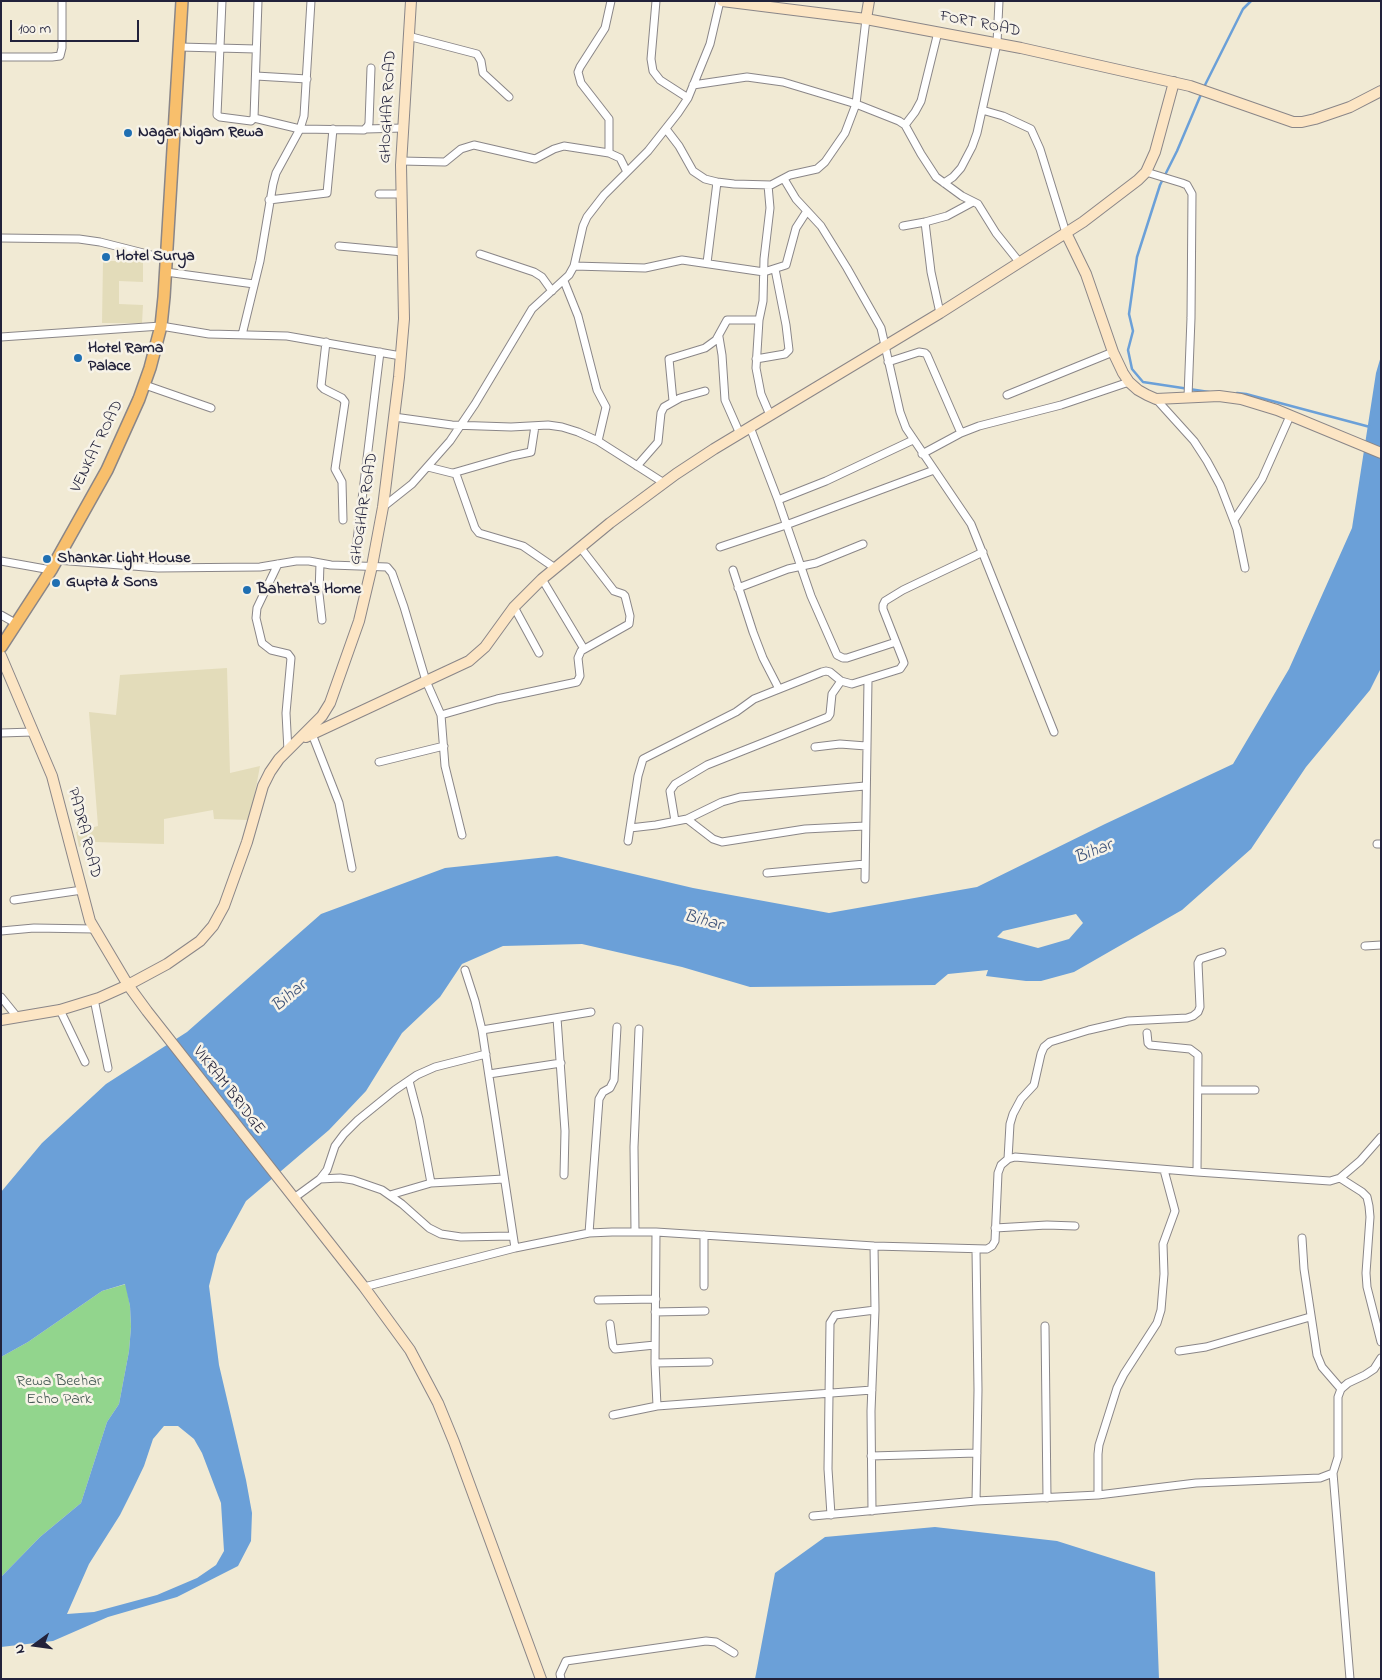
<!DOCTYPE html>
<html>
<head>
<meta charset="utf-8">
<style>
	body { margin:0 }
	#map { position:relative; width:1382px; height:1680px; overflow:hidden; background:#f1ead4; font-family:"Indie Flower",sans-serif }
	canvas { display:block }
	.frame { position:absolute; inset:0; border:2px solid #22223b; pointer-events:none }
	.north { position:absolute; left:10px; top:1620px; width:50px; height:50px; -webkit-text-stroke:4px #f7f3e8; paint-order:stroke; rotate:256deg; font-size:14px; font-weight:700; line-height:20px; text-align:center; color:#22223b }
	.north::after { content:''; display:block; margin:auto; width:18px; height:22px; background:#22223b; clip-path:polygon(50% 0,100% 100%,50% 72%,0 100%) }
	.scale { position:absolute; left:10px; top:20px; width:129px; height:22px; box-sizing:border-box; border:2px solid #22223b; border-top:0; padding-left:6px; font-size:15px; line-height:18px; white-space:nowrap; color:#22223b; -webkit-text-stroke:4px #f7f3e8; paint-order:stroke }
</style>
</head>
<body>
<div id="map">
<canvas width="1382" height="1680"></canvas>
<div class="frame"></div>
<div class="north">N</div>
<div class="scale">100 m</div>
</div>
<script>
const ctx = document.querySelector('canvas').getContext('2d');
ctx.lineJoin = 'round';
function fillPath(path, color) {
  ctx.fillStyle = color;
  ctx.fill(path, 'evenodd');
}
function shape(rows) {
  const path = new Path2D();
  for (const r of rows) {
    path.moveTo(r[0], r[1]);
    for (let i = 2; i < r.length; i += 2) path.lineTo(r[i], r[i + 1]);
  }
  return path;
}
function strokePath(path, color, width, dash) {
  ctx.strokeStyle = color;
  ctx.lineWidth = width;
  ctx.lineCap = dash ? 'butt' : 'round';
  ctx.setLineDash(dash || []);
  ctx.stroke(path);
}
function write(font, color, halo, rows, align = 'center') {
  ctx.font = font + ' "Indie Flower",sans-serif';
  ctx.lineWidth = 5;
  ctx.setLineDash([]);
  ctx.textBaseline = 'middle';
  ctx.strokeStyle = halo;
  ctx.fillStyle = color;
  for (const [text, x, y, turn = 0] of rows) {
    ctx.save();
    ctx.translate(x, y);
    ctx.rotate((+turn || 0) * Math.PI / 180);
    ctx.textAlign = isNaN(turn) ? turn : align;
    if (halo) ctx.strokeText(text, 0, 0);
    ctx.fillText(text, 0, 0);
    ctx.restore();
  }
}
const built = shape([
	[103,261,143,261,143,282,119,281,119,304,143,305,142,323,102,323],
	[227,668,230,773,260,766,250,820,214,819,213,810,164,819,164,844,94,842,79,847,76,832,98,826,89,712,116,715,120,675]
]);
const green = shape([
	[126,1284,130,1306,131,1327,129,1351,119,1404,107,1422,81,1503,40,1537,1,1577,1,1357,28,1342,102,1291]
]);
const water = shape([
	[1381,356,1381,668,1370,690,1306,767,1251,849,1182,910,1074,972,1041,981,1026,981,986,976,988,970,948,974,935,985,750,987,682,967,582,944,503,946,462,964,440,997,402,1033,366,1091,329,1130,246,1201,217,1254,209,1286,219,1365,246,1480,252,1513,251,1541,238,1566,177,1597,108,1617,53,1641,1,1647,1,1577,40,1537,81,1503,107,1422,119,1404,129,1351,131,1327,130,1306,125,1284,102,1291,28,1342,1,1357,1,1192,42,1143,106,1084,187,1032,321,914,445,868,557,856,693,888,829,913,977,887,1105,824,1233,764,1289,669,1352,528,1376,373],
	[1076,914,1083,923,1069,939,1038,948,997,937,1003,931],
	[164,1426,178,1426,194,1439,202,1453,221,1503,224,1551,216,1565,197,1578,157,1595,94,1612,67,1614,89,1564,120,1515,133,1489,144,1466,153,1439],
	[935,1527,1057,1541,1155,1572,1159,1679,755,1679,775,1573,825,1537]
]);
const stream = shape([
	[1204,87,1243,9,1251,1],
	[1202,92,1177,151,1160,185,1137,257,1129,314,1133,331,1128,350,1132,369,1143,382,1209,392],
	[1237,393,1246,394,1370,427]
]);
const street = shape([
	[222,1,217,115,220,117,251,121,254,118,258,1],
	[656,1,651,59,653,71,660,80,688,98],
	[408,36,477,54,481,61,483,73,509,97],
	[180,47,256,49],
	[1,57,52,57,60,56,62,48,62,1],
	[256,76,307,79],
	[693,85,747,77,783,82,856,104,899,121,905,125,921,154,936,177,962,196,978,204,996,233,1020,263],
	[982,110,1003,116,1031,129,1040,149,1066,233],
	[254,118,300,129,364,130,368,126,369,123,371,68],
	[905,125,915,112,921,101,938,32],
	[366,129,403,128],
	[666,129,679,146,693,171,705,179,717,182,734,184,771,185,790,175,817,169,825,162,845,133,856,104,866,19],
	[609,153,609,119,581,83,578,72,580,67,605,28,611,1],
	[401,161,445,162,461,149,474,145,535,159,554,149,564,146,609,153,620,158,627,172],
	[1146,172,1182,183,1187,185,1192,194,1191,318,1188,397],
	[784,179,796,199,821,226,847,268,881,328,900,412,906,428,971,524,1054,732],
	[944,183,953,177,961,168,972,147,977,133,997,43,999,1],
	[768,185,770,208,764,259,763,301,759,320,756,368,761,394,770,415],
	[379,194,400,194],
	[269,200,327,193,333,129],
	[925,222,931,272,940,313],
	[903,226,925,222,947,216,973,202],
	[1,238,79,239,100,242,167,259],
	[339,246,403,252],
	[480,254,534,272,542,277,552,291],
	[707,263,717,182],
	[574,266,645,268,682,260,764,272,786,265,796,228,807,211],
	[166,272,254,284],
	[564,281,578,316,597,390,606,407,598,441],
	[242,335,260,261,273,184,276,173,300,129,304,116,311,1],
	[1,337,161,326,209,334,287,336,401,356],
	[719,337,722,355,725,400,740,434],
	[326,342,321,386,324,389,342,398,345,402,335,469,342,482,343,520],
	[756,359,785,354,789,350,786,325,775,269],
	[888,362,919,352,925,353,927,355,961,433],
	[145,385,211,408],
	[1007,395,1113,352],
	[1156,399,1194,441,1207,461,1220,485,1237,529,1245,568],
	[673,401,669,359,705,348,716,340,727,320,759,320],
	[394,417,452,425,511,427,548,425,562,427,578,432,598,441,664,483],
	[750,427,778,500,811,596,837,655,843,658,847,658,896,642],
	[922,454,961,433,979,426,1061,405,1129,382],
	[637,466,658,442,661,413,664,407,680,398,705,391],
	[428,467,456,474,475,528,479,533,523,546,555,568],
	[453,473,512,456,531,452,535,426],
	[778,500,826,481,913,440],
	[383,507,412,484,450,441,475,404,532,309,569,275,574,266,583,226,587,217,604,195,648,151,678,113,688,98,710,44,720,1],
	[1234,520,1262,479,1290,416],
	[720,547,786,525,934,470],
	[57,560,158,568,260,567,296,561,309,561,331,565,387,567,392,573,404,607,426,681,441,715,445,766,462,835],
	[1,561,51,570],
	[320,563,319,594,322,620],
	[278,564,257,608,256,618,262,643,271,650,288,654,291,658,286,713,288,751],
	[354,565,380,352],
	[733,570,753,632,763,658,779,689],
	[542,579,584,649],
	[738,588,788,569,816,563,863,544],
	[514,607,539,653],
	[1,615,17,624],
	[441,715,497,699,577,682,580,676,578,658,581,651,629,624,630,616,625,596,623,594,614,591,580,547],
	[1,733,33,732],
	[312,734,339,803,352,868],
	[815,747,840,744,866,746],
	[379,762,444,746],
	[687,819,713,839,722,842,805,829,865,826],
	[675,821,670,791,675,784,707,765,828,717,830,714,832,694,841,681],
	[630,828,656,825,687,819,722,802,740,797,865,786],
	[628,841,638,776,643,759,736,712,754,699,822,672,826,671,830,672,841,681,852,684,900,669,904,663,903,660,883,609,883,605,885,601,903,590,983,552],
	[1377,844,1381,844],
	[767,873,865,864],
	[865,879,868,680],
	[14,900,82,890],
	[1,931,34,928,94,929],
	[1365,946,1381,945],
	[465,970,475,1001,482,1030,515,1248],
	[1,997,18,1018],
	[94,999,108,1068],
	[60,1010,85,1062],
	[557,1018,565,1131,564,1175],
	[482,1030,591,1012],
	[1147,1033,1148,1043,1150,1045,1190,1049,1198,1055,1197,1172],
	[489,1074,561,1063],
	[409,1081,419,1119,431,1183],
	[1198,1090,1255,1090],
	[1008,1159,1010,1124,1013,1114,1021,1099,1034,1085,1041,1054,1044,1047,1050,1042,1089,1030,1128,1021,1187,1018,1193,1016,1198,1012,1200,1007,1198,963,1200,959,1222,952],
	[1340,1178,1362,1192,1367,1197,1369,1206,1370,1217,1366,1273,1367,1287,1381,1342],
	[320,1179,340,1178,353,1180,382,1190,402,1204,429,1228,441,1234,461,1237,512,1236],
	[390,1195,431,1183,504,1179],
	[294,1198,320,1179,327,1170,335,1146,344,1134,358,1120,395,1090,417,1075,435,1067,486,1054],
	[995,1228,1047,1225,1075,1226],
	[635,1231,634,1147,639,1029],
	[656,1232,655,1363,657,1406],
	[589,1233,599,1099,603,1092,610,1088,614,1080,617,1027],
	[704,1235,704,1286],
	[1302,1238,1304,1269,1317,1355,1322,1367,1341,1389],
	[976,1250,978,1390,976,1501],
	[364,1287,515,1248,589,1233,612,1232,656,1232,874,1246,987,1249,992,1246,995,1241,998,1173,1001,1165,1008,1159,1015,1157,1197,1172,1330,1181,1340,1178,1360,1161,1381,1137],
	[598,1300,656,1299],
	[655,1312,705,1311],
	[610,1324,613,1346,615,1349,655,1345],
	[1045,1326,1047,1498],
	[1179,1351,1206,1347,1310,1317],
	[655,1363,709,1362],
	[613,1415,657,1406,872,1390],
	[871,1456,977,1453],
	[1333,1473,1350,1679],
	[1098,1495,1098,1454,1099,1445,1117,1388,1124,1374,1157,1323,1161,1310,1164,1274,1163,1244,1175,1211,1164,1170],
	[872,1511,871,1411,875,1310,874,1246],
	[831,1515,828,1469,830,1323,835,1315,875,1310],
	[813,1516,976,1501,1098,1495,1196,1483,1320,1478,1333,1473,1338,1457,1338,1397,1341,1389,1348,1383,1365,1375,1374,1369,1381,1358],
	[561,1679,560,1674,566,1661,706,1641,716,1642,734,1653]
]);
const secondary = shape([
	[722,1,866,19,1021,48,1190,86,1293,122,1302,122,1315,119,1350,107,1381,91],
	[866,19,869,1],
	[1066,233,1086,274,1113,352,1123,373,1129,382,1138,390,1147,395,1156,399,1219,396,1241,399,1277,410,1381,453],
	[1,656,52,776,90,921,128,985,147,1011,364,1287,410,1350,438,1403,454,1442,541,1679],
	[306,737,469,661,485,647,514,607,542,579,610,523,676,474,714,449,940,313,1083,222,1138,180,1146,172,1155,152,1174,82],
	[1,1020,60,1010,99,998,128,985,167,964,200,941,213,926,224,906,247,842,263,786,270,772,279,759,322,716,330,703,359,621,372,566,383,507,399,377,404,319,401,165,411,1]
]);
const primary = shape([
	[1,647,51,570,107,470,139,399,150,368,161,326,164,297,182,1]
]);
const markers = [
	[128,133,5,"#1f6fb2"],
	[106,257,5,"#1f6fb2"],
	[78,358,5,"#1f6fb2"],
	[47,559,5,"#1f6fb2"],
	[56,583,5,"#1f6fb2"],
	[247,590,5,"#1f6fb2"]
];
const streetNames = [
	["FORT ROAD",980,25,11],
	["GHOGHAR ROAD",389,107,-87],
	["VENKAT ROAD",98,447,-64],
	["GHOGHAR ROAD",365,509,-81],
	["PADRA ROAD",83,833,75],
	["VIKRAM BRIDGE",228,1091,52]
];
const poiNames = [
	["Nagar Nigam Rewa",138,133],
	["Hotel Surya",116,257],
	["Hotel Rama",88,349],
	["Palace",88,367],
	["Shankar Light House",57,559],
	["Gupta & Sons",66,583],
	["Bahetra's Home",257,590]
];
const parkNames = [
	["Rewa Beehar",59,1382],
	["Echo Park",59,1400]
];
const waterNames = [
	["Bihar",1094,853,-22],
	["Bihar",703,922,15],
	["Bihar",290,997,-40]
];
fillPath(built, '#e3dcba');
fillPath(green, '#92d58d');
fillPath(water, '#6ba0d8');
strokePath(stream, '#6ba0d8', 2.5);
strokePath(street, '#8a8688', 9);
strokePath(secondary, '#8a8688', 12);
strokePath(primary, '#8a8688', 14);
strokePath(street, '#fff', 7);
strokePath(secondary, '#fce5c4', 10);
strokePath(primary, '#f8bf6c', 11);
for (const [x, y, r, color] of markers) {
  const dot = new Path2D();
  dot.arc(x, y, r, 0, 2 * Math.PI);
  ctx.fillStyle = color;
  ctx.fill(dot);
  strokePath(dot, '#f7f3e8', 2);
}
write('16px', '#22223b', '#f7f3e8', streetNames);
write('bold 16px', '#22223b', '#f7f3e8', poiNames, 'left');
write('16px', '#445854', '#f7f3e8', parkNames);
write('italic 18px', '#3f547a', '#f7f3e8', waterNames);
</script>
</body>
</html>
